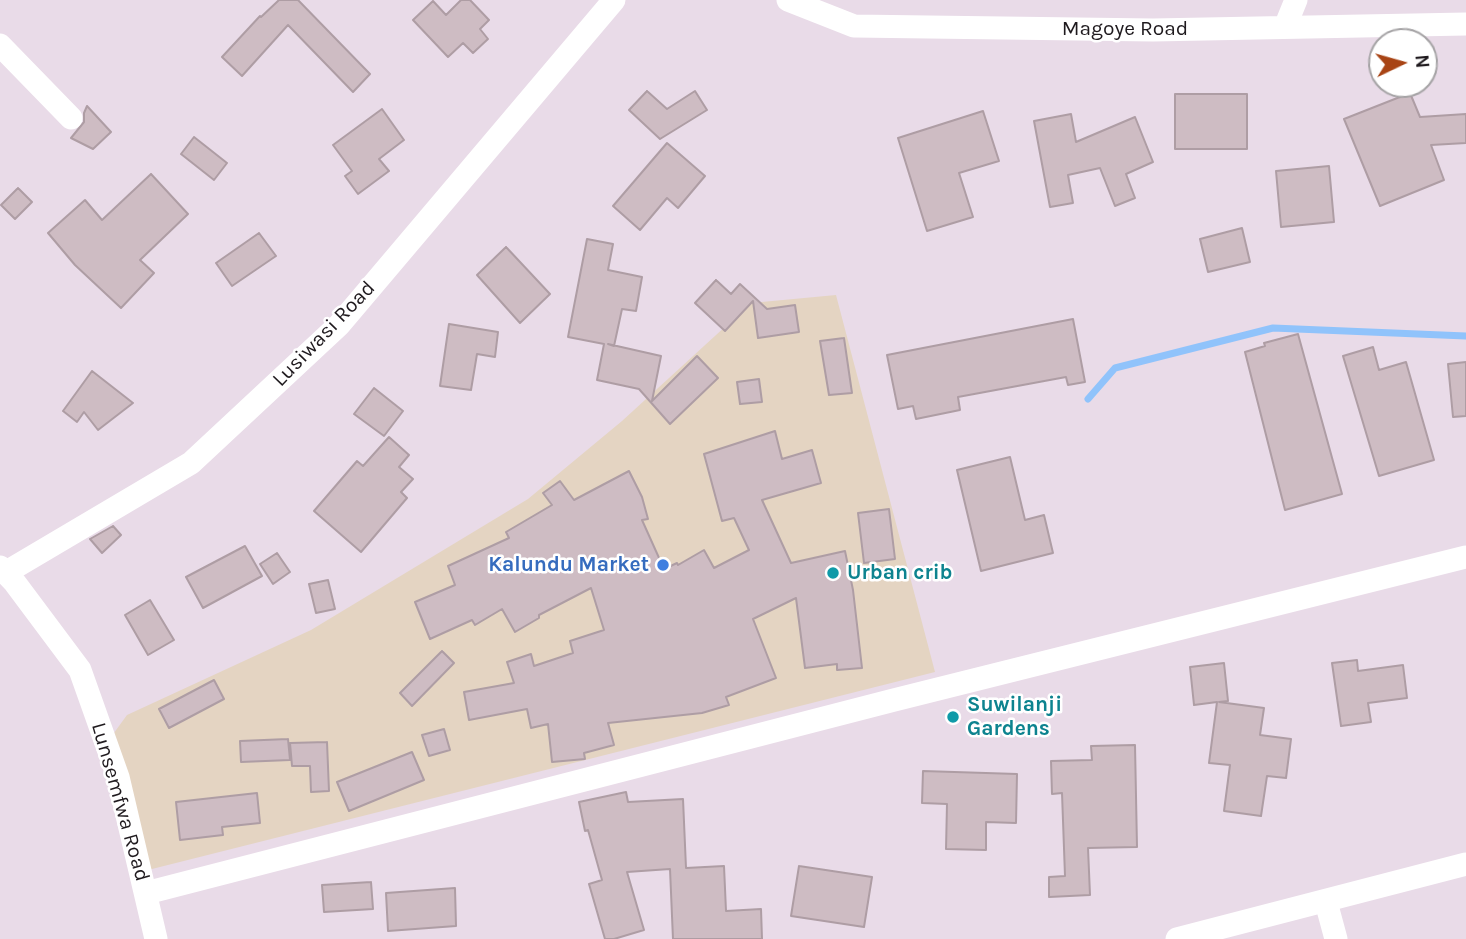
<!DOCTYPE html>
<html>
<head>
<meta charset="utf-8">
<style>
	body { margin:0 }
	#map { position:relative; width:1466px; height:939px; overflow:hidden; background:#e9dbe8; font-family:Karla,sans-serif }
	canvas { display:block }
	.north { position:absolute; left:1368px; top:28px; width:70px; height:70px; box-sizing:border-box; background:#fff; border:2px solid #a5a3a5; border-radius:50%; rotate:85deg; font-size:19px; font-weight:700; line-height:28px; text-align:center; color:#1f1a1e }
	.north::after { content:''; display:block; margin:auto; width:24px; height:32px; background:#a84415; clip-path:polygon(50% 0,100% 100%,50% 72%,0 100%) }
</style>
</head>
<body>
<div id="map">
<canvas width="1466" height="939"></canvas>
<div class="north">N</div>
</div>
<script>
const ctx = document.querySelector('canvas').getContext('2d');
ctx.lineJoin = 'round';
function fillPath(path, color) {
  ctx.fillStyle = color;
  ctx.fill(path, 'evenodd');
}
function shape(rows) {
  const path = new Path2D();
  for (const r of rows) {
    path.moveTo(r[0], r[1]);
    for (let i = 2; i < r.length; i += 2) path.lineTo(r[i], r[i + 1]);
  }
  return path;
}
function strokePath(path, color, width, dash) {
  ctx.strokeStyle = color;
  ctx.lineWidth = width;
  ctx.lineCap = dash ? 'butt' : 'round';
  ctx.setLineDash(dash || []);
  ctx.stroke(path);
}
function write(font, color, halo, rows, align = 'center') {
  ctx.font = font + ' Karla,sans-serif';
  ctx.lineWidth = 5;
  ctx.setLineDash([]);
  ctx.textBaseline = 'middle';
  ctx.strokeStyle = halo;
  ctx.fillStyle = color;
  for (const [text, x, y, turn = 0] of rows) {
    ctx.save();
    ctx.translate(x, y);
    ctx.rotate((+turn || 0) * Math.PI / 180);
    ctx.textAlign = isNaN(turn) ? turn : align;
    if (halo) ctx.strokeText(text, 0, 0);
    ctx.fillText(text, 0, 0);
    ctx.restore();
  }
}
const commercial = shape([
	[836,295,935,672,148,870,111,737,127,715,311,630,528,499,622,421,751,303]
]);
const stream = shape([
	[1088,399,1115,368,1273,328,1466,336]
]);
const building = shape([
	[279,0,298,0,370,74,353,92,288,25,242,76,222,57,260,16,261,17,279,0],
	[461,0,470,0,489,20,480,29,488,39,473,53,463,43,448,57,413,20,433,1,446,15,461,0],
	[647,91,667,109,695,91,707,110,660,139,629,110,647,91],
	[1410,93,1420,117,1466,114,1466,143,1431,145,1444,180,1380,206,1344,119,1410,93],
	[1175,94,1247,94,1247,149,1175,149,1175,94],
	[87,106,111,132,93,149,71,138,84,122,84,113,87,106],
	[382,109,404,140,379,159,389,171,358,194,345,176,352,171,333,145,382,109],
	[983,111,999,161,959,173,973,217,927,231,898,138,983,111],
	[1071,114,1076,142,1135,117,1153,162,1126,174,1135,198,1115,206,1100,168,1068,175,1073,203,1050,207,1034,121,1071,114],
	[194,137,227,163,214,180,181,154,194,137],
	[667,143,705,176,678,208,667,198,640,230,613,206,667,143],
	[1329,166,1334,222,1281,227,1276,171,1329,166],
	[151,174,188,214,140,260,154,273,121,308,75,265,48,233,85,200,102,220,151,174],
	[18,188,32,202,15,219,1,205,18,188],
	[1242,228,1250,262,1208,272,1200,239,1242,228],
	[259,233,276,256,232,286,216,263,259,233],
	[587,239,613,244,608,270,642,277,636,311,622,309,614,346,608,344,661,356,652,401,697,356,718,378,670,424,639,389,597,380,604,344,568,337,587,239],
	[506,247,550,294,520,323,477,275,506,247],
	[716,280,731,294,740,284,767,309,795,305,799,332,758,338,753,301,725,331,695,303,716,280],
	[1073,319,1085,382,1068,385,1066,377,958,397,960,410,916,419,913,406,898,409,887,355,1073,319],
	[449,324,498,332,495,357,477,354,471,390,440,386,449,324],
	[1298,334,1342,494,1285,510,1245,352,1265,346,1264,343,1298,334],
	[844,338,852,393,829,395,820,341,844,338],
	[1373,347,1379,370,1406,362,1434,460,1379,476,1343,356,1373,347],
	[1466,362,1466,416,1453,417,1448,364,1466,362],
	[92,371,133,403,98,430,84,412,77,422,63,411,92,371],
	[759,379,762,402,740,404,737,382,759,379],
	[374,388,403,411,384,436,354,414,374,388],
	[775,431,782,459,812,450,821,483,762,500,791,563,845,551,853,590,862,668,837,670,837,664,805,668,796,598,753,619,776,678,726,697,729,705,702,713,608,723,614,745,584,753,585,759,552,762,548,724,531,728,527,709,469,720,464,692,514,683,507,662,531,654,534,666,573,653,570,641,604,630,591,588,539,615,539,618,515,632,502,609,475,625,472,620,430,639,415,602,455,585,448,566,509,538,506,532,552,505,543,493,560,481,574,500,629,471,642,497,648,519,642,520,664,569,677,563,678,565,704,550,714,568,749,550,734,518,722,521,704,454,775,431],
	[389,437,409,455,399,467,413,479,401,492,407,498,361,552,314,511,357,461,363,466,389,437],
	[1010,457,1025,520,1044,515,1053,553,981,571,957,470,1010,457],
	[889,509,895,559,864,563,858,513,889,509],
	[113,526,121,535,102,553,90,539,113,526],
	[245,546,262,576,203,608,186,577,245,546],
	[277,553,290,572,273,584,260,564,277,553],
	[328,580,335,609,316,613,309,584,328,580],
	[150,600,174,640,148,655,125,615,150,600],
	[442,651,454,663,412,706,400,693,442,651],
	[1357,660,1358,671,1403,665,1407,698,1368,703,1371,722,1341,726,1332,663,1357,660],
	[1224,663,1228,701,1219,702,1264,708,1260,735,1291,739,1286,778,1267,776,1261,816,1224,811,1230,765,1209,763,1217,702,1194,705,1190,667,1224,663],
	[214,680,224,699,169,728,159,709,214,680],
	[444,729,450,750,429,756,422,735,444,729],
	[288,739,290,760,241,762,240,741,288,739],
	[327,742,329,791,311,792,310,766,292,766,290,743,327,742],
	[1135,745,1137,847,1088,848,1090,895,1049,897,1049,877,1065,876,1062,793,1052,794,1051,761,1092,760,1091,746,1135,745],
	[412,752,424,780,349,811,337,782,412,752],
	[923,771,1017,774,1016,823,986,822,986,850,946,849,947,804,922,803,923,771],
	[626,792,628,802,683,799,686,868,724,866,726,911,761,909,762,939,673,939,670,869,627,872,644,930,614,939,605,939,589,884,602,880,588,830,585,831,579,802,626,792],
	[257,793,260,823,222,827,223,835,180,840,176,802,257,793],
	[799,866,872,877,864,927,791,916,799,866],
	[371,882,373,909,324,912,322,885,371,882],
	[455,888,456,926,388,931,386,893,455,888]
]);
const minor = shape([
	[788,0,854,26,1153,30,1466,24],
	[1285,27,1296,0],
	[0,45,71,118],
	[0,567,15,583,80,670,118,777,156,939],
	[5,573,191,463,339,325,614,0],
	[146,893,894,700,1466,557],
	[1326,902,1336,939],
	[1177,939,1466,864]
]);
const markers = [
	[663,565,7,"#3f7fe0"],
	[833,573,7,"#0f9aa8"],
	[953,717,7,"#0f9aa8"]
];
const streetNames = [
	["Magoye Road",1125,29],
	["Lusiwasi Road",324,334,-46],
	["Lunsemfwa Road",120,802,74]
];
const shopNames = [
	["Kalundu Market",649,565]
];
const cultureNames = [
	["Urban crib",847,573],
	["Suwilanji",967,705],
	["Gardens",967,729]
];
fillPath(commercial, '#e4d4c2');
strokePath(stream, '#90c3fb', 7);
fillPath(building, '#cebcc3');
strokePath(building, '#ae9da4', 2);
strokePath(minor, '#fff', 23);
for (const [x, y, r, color] of markers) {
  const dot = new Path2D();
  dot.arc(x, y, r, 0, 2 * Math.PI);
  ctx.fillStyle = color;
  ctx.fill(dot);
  strokePath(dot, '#fff', 2.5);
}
write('21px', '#1f1a1e', '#fff', streetNames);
write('bold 21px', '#366cbe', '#fff', shopNames, 'right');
write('bold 21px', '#0d838f', '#fff', cultureNames, 'left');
</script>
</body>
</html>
